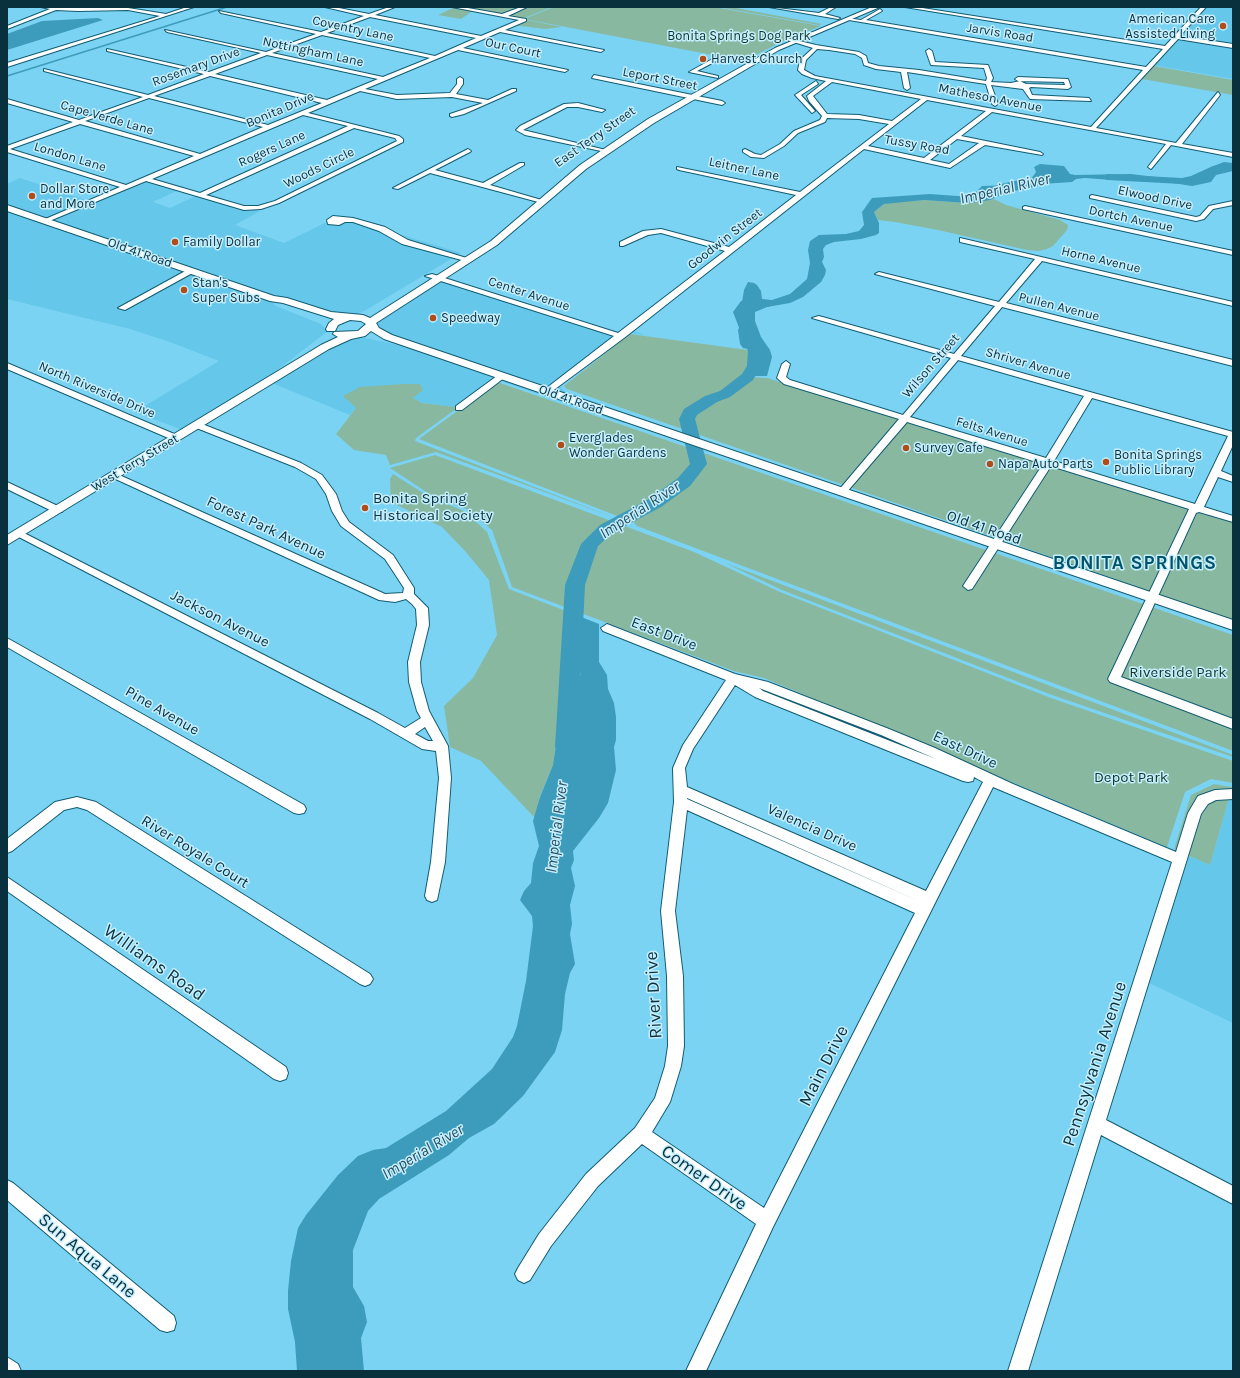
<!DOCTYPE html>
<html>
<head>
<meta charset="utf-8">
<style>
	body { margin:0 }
	#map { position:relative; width:1240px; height:1378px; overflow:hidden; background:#7bd3f3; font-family:Karla,sans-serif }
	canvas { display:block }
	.frame { position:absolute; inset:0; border:8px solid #09313d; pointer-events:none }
</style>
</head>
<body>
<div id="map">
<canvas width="1240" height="1378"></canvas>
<div class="frame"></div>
</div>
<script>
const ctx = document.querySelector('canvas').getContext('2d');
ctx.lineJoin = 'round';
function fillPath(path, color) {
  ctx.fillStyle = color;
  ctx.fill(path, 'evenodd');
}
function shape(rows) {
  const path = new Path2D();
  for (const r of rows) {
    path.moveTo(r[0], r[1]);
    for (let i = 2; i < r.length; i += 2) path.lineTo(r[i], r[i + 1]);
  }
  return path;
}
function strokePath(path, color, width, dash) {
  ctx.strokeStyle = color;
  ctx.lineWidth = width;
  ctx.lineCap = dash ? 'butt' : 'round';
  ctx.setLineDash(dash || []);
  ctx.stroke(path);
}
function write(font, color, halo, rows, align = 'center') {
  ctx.font = font + ' Karla,sans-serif';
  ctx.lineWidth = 3;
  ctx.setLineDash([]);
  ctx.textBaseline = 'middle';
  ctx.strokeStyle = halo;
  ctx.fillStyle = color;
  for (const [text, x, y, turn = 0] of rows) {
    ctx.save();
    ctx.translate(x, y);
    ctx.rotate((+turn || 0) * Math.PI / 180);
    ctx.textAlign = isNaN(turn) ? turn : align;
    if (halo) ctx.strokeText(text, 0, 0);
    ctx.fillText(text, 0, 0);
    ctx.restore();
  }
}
const built = shape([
	[1206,7,1233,8,1233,79,1153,65],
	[150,177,185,187,153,202,170,208,204,192,260,211,235,225,284,243,339,216,461,253,366,310,355,315,332,313,287,298,274,296,7,206,7,184,20,178,92,202],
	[7,210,270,300,276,306,321,324,328,331,259,384,183,430,135,412,219,361,170,342,130,329,7,299],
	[442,280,625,334,630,330,646,335,630,333,560,386,564,391,689,435,691,438,391,335,379,329,375,323],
	[349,338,365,338,413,348,630,423,623,423,498,380,460,405,455,407,422,403,413,398,403,384,383,387,356,408,350,415,272,383],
	[1232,787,1233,787,1233,1023,1147,982,1189,856,1210,865]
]);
const green = shape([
	[455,7,552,7,522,19,562,27,545,29,513,25,520,21,519,19,477,11,471,12,461,19,438,15],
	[554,7,714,7,821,26,783,41,744,61,524,19],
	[718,7,731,7,822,24,819,25],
	[1154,66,1233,80,1233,95,1142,79],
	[992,198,1006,205,1060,220,1068,225,1067,230,1053,246,1047,249,1038,251,1027,250,938,230,895,222,878,220,874,212,884,204,892,202,924,200,967,203],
	[630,334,755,351,754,366,748,377,767,378,1233,521,1233,620,567,389,564,386],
	[497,382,1233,635,1233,751,637,526,629,517,625,519,419,439],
	[403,384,420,384,423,390,413,398,422,403,455,407,460,406,416,438,415,441,618,519,436,452,390,465,386,455,354,450,336,434,356,408,343,396,360,387],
	[435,455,694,552,780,592,1051,698,1233,761,1233,783,1211,779,1185,792,1167,847,764,678,734,671,512,587,492,530,467,509,431,495,390,468],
	[393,474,428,496,464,511,487,532,509,589,571,613,575,640,573,647,568,652,581,674,577,680,575,693,577,700,572,713,560,726,558,733,553,765,540,796,535,818,481,761,450,747,444,706,473,678,497,635,489,580,465,551,442,527,391,502,390,479],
	[725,563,1233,755,1233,757,1052,695,782,590],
	[1214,784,1232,787,1210,865,1174,849,1191,795]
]);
const water = shape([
	[98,18,103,20,7,50,7,34,42,21],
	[1224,162,1233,163,1233,171,1216,175,1211,182,1192,186,1147,179,1112,180,1085,178,1076,179,1072,182,1042,184,1024,190,1010,191,990,200,977,202,967,203,924,200,884,204,874,212,879,223,879,233,876,235,861,239,834,242,826,245,823,249,824,257,822,262,826,270,825,275,821,282,803,297,790,303,767,307,755,312,755,321,761,337,770,350,772,357,767,376,753,376,758,366,758,351,743,348,740,344,738,330,743,319,739,304,742,302,744,290,748,282,754,283,757,285,761,291,762,299,766,302,790,294,807,279,810,263,808,250,810,241,819,235,846,234,859,231,864,225,862,212,872,198,930,194,971,197,982,186,1012,185,1031,179,1036,172,1034,167,1040,164,1064,166,1070,174,1075,175,1131,174,1180,180,1193,178,1211,167],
	[571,613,599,624,599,662,607,675,608,689,614,703,616,717,616,740,614,747,616,770,608,803,599,818,573,851,574,860,571,868,575,886,570,905,572,924,570,934,575,964,570,973,565,994,562,1030,555,1052,523,1096,494,1124,469,1138,449,1155,379,1199,368,1211,353,1250,353,1287,364,1306,367,1322,361,1338,364,1371,297,1371,295,1342,288,1309,288,1291,291,1261,298,1228,306,1215,338,1175,358,1156,373,1150,386,1148,446,1111,492,1069,513,1037,517,1026,526,981,533,926,532,916,520,900,524,891,531,883,533,863,539,846,533,821,540,797,553,765,558,733,560,726,572,713,577,700,575,686,581,674,578,668,567,659,568,652,573,647,575,640]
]);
const stream = shape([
	[7,76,227,7]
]);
const river = shape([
	[1233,164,1233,170,1219,171,1198,181,1182,184,1107,180,1101,177,1107,174,1182,178,1191,176,1213,166,1233,164],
	[1051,174,1055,175,1057,177,1055,179,1011,188,981,198,975,194,977,192,1005,183,1051,174],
	[755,298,771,300,773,303,771,306,766,307,751,307,747,312,762,351,761,366,753,380,730,397,717,402,697,415,695,419,707,464,690,486,661,507,612,533,598,546,585,585,577,747,574,753,566,755,558,753,555,747,565,585,581,544,600,525,649,499,678,478,690,464,679,419,684,409,705,396,720,391,742,374,747,366,748,351,733,312,741,301,755,298]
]);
const minor = shape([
	[41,7,128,8,166,14,187,7,194,7,7,67,7,63,160,16,128,10,78,11,56,10,7,29,7,26,50,9,41,7],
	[325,7,334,7,369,14,389,7,395,7,375,15,481,36,519,20,452,7,462,7,502,14,521,7,527,7,508,16,526,19,526,21,505,30,604,50,601,52,500,32,463,48,568,70,565,72,458,50,365,89,397,95,450,93,457,84,457,79,460,77,463,79,463,84,456,94,488,100,512,89,516,89,516,91,464,114,452,117,450,116,450,114,483,103,452,97,397,99,360,91,308,113,399,136,403,139,403,142,279,203,261,209,244,210,146,181,47,222,43,222,43,220,120,187,7,152,7,146,73,122,7,103,7,99,79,120,143,97,44,71,44,69,148,95,204,74,107,51,107,49,209,72,261,53,167,32,165,30,266,52,316,34,221,13,219,11,321,32,364,16,325,7],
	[370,17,476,38,435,56,327,33,370,17],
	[322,35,430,58,383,77,272,53,322,35],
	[267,55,378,79,327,100,215,74,267,55],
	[210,76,322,103,268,125,154,96,210,76],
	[149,98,263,127,200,154,85,121,149,98],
	[303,115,348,126,200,193,152,179,303,115],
	[80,124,194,156,126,185,10,149,80,124],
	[354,128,395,138,397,141,275,201,258,206,244,206,206,195,354,128],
	[769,7,819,13,831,7,836,7,825,14,840,18,838,19,769,7],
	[905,7,916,7,1165,46,1201,7,1206,7,1180,36,1233,44,1233,48,1178,39,1096,128,1176,143,1218,92,1220,95,1182,144,1233,153,1233,157,1171,145,1151,169,1148,167,1166,144,992,112,961,136,1040,152,1043,154,1042,155,985,145,950,168,864,149,624,338,547,395,543,392,544,390,614,336,425,276,432,274,618,333,725,251,661,233,648,235,623,246,620,246,620,242,643,231,661,229,729,247,796,195,679,170,677,169,677,167,800,192,889,124,859,119,827,118,825,122,798,133,784,146,764,158,751,157,743,152,743,150,745,149,755,154,761,155,780,144,794,131,820,120,822,116,809,101,807,96,826,81,812,78,802,74,798,70,800,60,813,48,787,40,787,38,816,45,859,52,866,56,868,63,879,66,919,70,986,81,987,78,984,68,931,65,926,51,929,49,932,51,935,62,988,65,993,78,991,82,1011,83,1020,81,1026,84,1065,85,1064,82,1018,81,1015,79,1018,77,1068,79,1071,87,1068,89,1031,87,1029,88,1032,95,1089,98,1091,101,1030,99,1023,89,991,85,998,104,995,106,992,104,986,84,907,72,910,88,907,90,904,88,901,72,876,69,864,65,862,58,855,54,829,50,817,49,806,60,804,70,815,76,1091,127,1143,70,849,20,847,18,861,20,880,9,882,11,866,20,1146,67,1163,49,905,7],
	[832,82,921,99,892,121,859,115,827,114,813,96,832,82],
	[927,100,986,111,924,158,868,146,927,100],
	[957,139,979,143,949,164,930,160,957,139],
	[716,57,718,60,697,71,718,76,718,78,689,72,716,57],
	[594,75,722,101,725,103,722,105,592,78,594,75],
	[816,81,818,84,801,95,815,111,812,113,795,95,816,81],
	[578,103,605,110,602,112,578,107,567,107,523,130,606,150,606,152,525,135,516,130,520,126,564,104,578,103],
	[468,149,471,151,470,152,435,170,483,183,520,163,524,163,524,165,490,185,545,201,542,203,430,173,398,189,393,188,468,149],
	[1092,195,1196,217,1200,216,1209,206,1233,201,1233,205,1213,209,1204,219,1196,221,1090,198,1090,196,1092,195],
	[1025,206,1233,251,1233,255,1023,209,1023,207,1025,206],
	[333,216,353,218,385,227,408,240,473,260,469,262,402,244,379,231,353,222,345,222,339,225,328,224,327,220,333,216],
	[960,238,1233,302,1233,306,1042,261,1006,303,1233,360,1233,366,1002,307,961,356,1233,432,1233,445,1221,471,1233,476,1233,482,1218,477,1204,507,1233,516,1233,522,1199,512,1196,513,1121,677,1233,719,1233,729,1110,682,1108,679,1189,509,1051,466,972,589,968,590,963,586,1043,464,907,422,846,493,843,494,838,491,899,419,784,384,777,378,782,364,786,361,790,364,786,377,790,380,903,415,951,358,812,318,819,316,954,354,995,306,875,274,879,272,999,302,1035,259,960,242,960,238],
	[958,360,1084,396,1046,458,910,417,958,360],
	[1092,398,1228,436,1195,504,1054,461,1092,398],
	[189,269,196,271,125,310,118,308,189,269],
	[7,363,179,436,181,438,176,441,173,440,7,369,7,363],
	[501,373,504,374,504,378,462,410,456,410,456,406,501,373],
	[197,422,301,463,322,475,336,494,342,511,349,522,393,555,414,588,414,594,428,608,429,625,420,662,421,682,429,711,448,746,451,778,445,862,437,900,432,902,427,900,425,896,431,862,439,778,436,751,422,749,370,719,13,534,14,532,22,532,378,713,405,728,421,718,417,711,409,682,408,662,417,625,416,609,412,604,406,599,395,602,379,600,109,476,114,473,117,474,385,594,403,593,404,588,385,559,341,526,332,511,326,494,316,479,295,467,194,427,194,423,197,422],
	[425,727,433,741,428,741,415,734,425,727],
	[7,482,62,508,63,510,62,512,54,512,7,489,7,482],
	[607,624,735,674,768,682,889,729,935,748,1013,784,1176,852,1188,813,1198,796,1215,790,1233,789,1233,799,1216,800,1208,804,1201,814,1106,1120,1233,1186,1233,1204,1101,1135,1028,1371,1008,1371,1172,862,993,787,773,1227,706,1371,686,1371,756,1224,642,1144,598,1186,551,1246,530,1280,524,1283,518,1280,515,1274,518,1268,539,1234,586,1174,635,1128,655,1098,665,1066,668,1046,667,976,661,911,674,802,673,768,683,745,726,680,603,631,601,628,607,624],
	[735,685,755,697,963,781,968,782,973,781,974,777,983,782,926,891,687,787,685,768,693,749,735,685],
	[759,688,881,735,936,759,763,691,759,688],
	[687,798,921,902,687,799,687,798],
	[687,810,915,913,764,1208,652,1132,670,1102,681,1066,684,1046,683,976,675,911,687,810],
	[7,638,304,805,306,809,304,813,299,814,294,813,7,647,7,638],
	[77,797,96,802,370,974,373,979,370,984,365,986,360,984,87,810,77,807,64,810,12,851,7,853,7,839,55,802,77,797],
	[7,877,286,1067,288,1073,286,1079,280,1081,274,1079,7,891,7,877],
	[7,1180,13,1183,174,1316,176,1323,174,1330,167,1332,160,1330,7,1200,7,1180],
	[7,1357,18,1364,21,1371,7,1371,7,1357]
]);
const tertiary = shape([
	[872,7,880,7,779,50,654,123,586,169,497,245,376,323,379,328,392,335,1233,620,1233,630,384,339,371,331,365,336,351,339,329,349,7,545,7,535,321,345,338,337,333,334,334,332,358,331,366,324,361,321,350,320,338,325,335,331,327,331,326,329,329,323,334,319,283,303,270,301,7,211,7,205,274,296,287,298,331,312,363,315,370,318,491,241,580,165,648,119,775,48,872,7]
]);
const markers = [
	[1223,26,4,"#b04c1a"],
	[703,59,4,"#b04c1a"],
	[32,196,4,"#b04c1a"],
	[175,242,4,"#b04c1a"],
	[184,290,4,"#b04c1a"],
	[433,318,4,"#b04c1a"],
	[561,445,4,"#b04c1a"],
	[906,448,4,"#b04c1a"],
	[1106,462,4,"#b04c1a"],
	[990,464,4,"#b04c1a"],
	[365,508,4,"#b04c1a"]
];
const farPoinames = [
	["American Care",1215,19,"right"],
	["Assisted Living",1215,34,"right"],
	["Harvest Church",711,59],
	["Dollar Store",40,189],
	["and More",40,204],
	["Family Dollar",183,242],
	["Stan's",192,283],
	["Super Subs",192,298],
	["Speedway",441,318],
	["Everglades",569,438],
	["Wonder Gardens",569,453],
	["Survey Cafe",914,448],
	["Bonita Springs",1114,455],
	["Public Library",1114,470],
	["Napa Auto Parts",998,464]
];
const farStreetnames = [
	["Coventry Lane",353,29,12],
	["Jarvis Road",1000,33,9],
	["Our Court",513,48,12],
	["Nottingham Lane",313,52,12],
	["Rosemary Drive",196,67,-20],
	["Leport Street",660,79,11],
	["Matheson Avenue",990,98,11],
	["Bonita Drive",280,110,-23],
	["Cape Verde Lane",107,118,16],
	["East Terry Street",595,137,-35],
	["Tussy Road",917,145,10],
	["Rogers Lane",272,149,-24],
	["London Lane",70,157,17],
	["Woods Circle",319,168,-26],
	["Leitner Lane",744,169,12],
	["Elwood Drive",1155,198,12],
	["Dortch Avenue",1131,219,12],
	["Goodwin Street",725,239,-38],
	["Old 41 Road",140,253,19],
	["Horne Avenue",1101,260,13],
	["Center Avenue",529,294,18],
	["Pullen Avenue",1059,307,14],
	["Shriver Avenue",1028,364,16],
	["Wilson Street",931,366,-49],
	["North Riverside Drive",97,390,23],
	["Old 41 Road",571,400,19],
	["Felts Avenue",992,432,17],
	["West Terry Street",135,463,-31]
];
const farParknames = [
	["Bonita Springs Dog Park",739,36]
];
const poiNames = [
	["Bonita Spring",373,499],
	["Historical Society",373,516]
];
const streetNames = [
	["Forest Park Avenue",266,528,25],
	["Old 41 Road",984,528,19],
	["Jackson Avenue",220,619,27],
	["East Drive",664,634,21],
	["Pine Avenue",162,711,30],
	["East Drive",965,750,25],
	["Valencia Drive",812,828,24],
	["River Royale Court",195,852,32]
];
const parkNames = [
	["Riverside Park",1178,673],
	["Depot Park",1131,778]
];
const waterNames = [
	["Imperial River",1005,189,-13],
	["Imperial River",640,510,-33],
	["Imperial River",557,827,-83],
	["Imperial River",423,1152,-31]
];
const nearStreetnames = [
	["Williams Road",154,963,35],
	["River Drive",654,995,-93],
	["Pennsylvania Avenue",1095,1064,-72],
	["Main Drive",824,1066,-63],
	["Comer Drive",704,1178,35],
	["Sun Aqua Lane",87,1256,40]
];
const districtNames = [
	["BONITA SPRINGS",1135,564]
];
fillPath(built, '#65c7e9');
fillPath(green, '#89b8a1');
fillPath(water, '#3d9cbb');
strokePath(stream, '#3d9cbb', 1.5);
fillPath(river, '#3d9cbb');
strokePath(minor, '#125c72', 2);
strokePath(tertiary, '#125c72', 2);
fillPath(minor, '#fff');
fillPath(tertiary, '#fff');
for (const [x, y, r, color] of markers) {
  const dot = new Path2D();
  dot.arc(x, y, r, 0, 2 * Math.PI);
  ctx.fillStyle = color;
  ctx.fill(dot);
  strokePath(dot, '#c5eefe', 1.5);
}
write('13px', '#09313d', '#c5eefe', farPoinames, 'left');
write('13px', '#09313d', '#c5eefe', farStreetnames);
write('13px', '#113627', '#c5eefe', farParknames);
write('15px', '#09313d', '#c5eefe', poiNames, 'left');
write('15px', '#09313d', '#c5eefe', streetNames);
write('15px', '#113627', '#c5eefe', parkNames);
write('italic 16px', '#264f5d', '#c5eefe', waterNames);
write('18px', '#09313d', '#c5eefe', nearStreetnames);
ctx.letterSpacing = '1px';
write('bold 19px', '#015369', '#c5eefe', districtNames);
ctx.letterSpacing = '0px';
</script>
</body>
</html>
